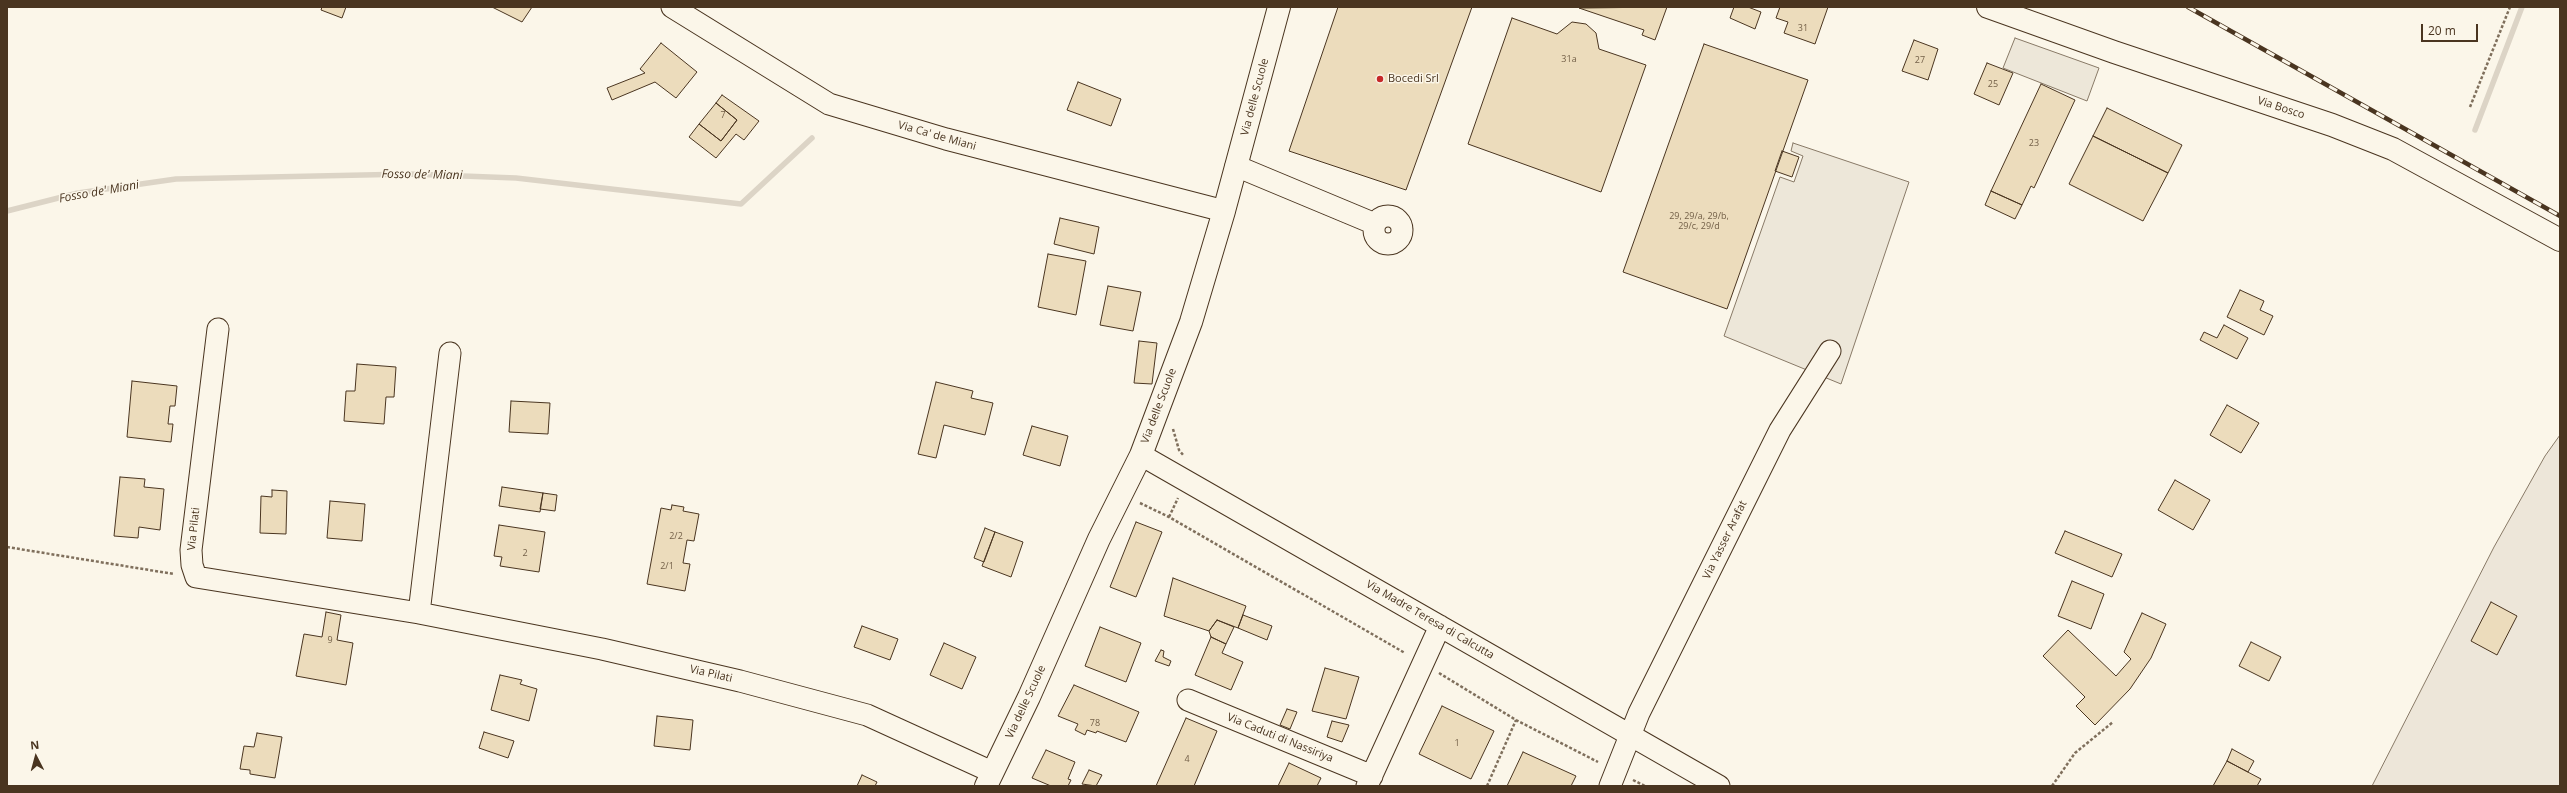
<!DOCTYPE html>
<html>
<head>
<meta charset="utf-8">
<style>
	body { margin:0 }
	#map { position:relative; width:2567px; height:793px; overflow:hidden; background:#fbf6e9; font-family:"Open Sans",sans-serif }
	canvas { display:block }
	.frame { position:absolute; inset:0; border:8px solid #4a3520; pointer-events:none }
	.north { position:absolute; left:16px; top:737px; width:40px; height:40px; -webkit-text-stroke:3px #fbf6e9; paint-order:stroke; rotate:354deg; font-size:11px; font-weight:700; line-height:16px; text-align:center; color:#4a3520 }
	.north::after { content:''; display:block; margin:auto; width:14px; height:18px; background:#4a3520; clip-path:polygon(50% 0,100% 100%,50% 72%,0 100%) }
	.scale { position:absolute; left:2421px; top:24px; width:57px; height:18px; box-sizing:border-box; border:2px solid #4a3520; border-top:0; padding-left:5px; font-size:12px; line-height:14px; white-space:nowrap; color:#4a3520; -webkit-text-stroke:3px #fbf6e9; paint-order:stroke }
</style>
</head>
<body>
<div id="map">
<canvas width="2567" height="793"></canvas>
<div class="frame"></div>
<div class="north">N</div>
<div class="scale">20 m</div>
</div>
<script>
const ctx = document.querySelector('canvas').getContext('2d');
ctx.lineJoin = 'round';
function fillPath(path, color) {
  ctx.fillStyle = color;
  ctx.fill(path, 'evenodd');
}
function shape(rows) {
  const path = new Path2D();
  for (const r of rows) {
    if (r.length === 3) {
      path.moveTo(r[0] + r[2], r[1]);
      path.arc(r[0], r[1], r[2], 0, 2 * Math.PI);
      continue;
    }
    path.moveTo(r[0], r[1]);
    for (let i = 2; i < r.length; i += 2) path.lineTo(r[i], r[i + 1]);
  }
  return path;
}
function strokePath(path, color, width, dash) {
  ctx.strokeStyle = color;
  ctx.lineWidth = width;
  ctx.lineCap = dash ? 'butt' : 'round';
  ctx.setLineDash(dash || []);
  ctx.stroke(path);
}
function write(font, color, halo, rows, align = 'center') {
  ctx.font = font + ' "Open Sans",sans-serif';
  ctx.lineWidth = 3;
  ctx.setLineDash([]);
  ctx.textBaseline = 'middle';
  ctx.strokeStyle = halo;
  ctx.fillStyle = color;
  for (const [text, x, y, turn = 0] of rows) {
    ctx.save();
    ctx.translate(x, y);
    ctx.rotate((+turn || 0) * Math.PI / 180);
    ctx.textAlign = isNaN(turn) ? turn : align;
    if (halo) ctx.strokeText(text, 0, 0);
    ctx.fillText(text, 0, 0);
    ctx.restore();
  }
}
const green = shape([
	[2560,435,2560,786,2372,786,2494,547,2545,456,2560,435]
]);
const parking = shape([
	[2015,38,2099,68,2087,101,2003,68,2015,38],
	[1793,143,1909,182,1841,384,1724,336,1780,177,1794,182,1803,156,1791,151,1793,143]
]);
const stream = shape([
	[2475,130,2522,7],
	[7,211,78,193,176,179,410,174,516,178,741,204,812,138]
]);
const building = shape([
	[322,7,346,7,342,18,321,10,322,7],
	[492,7,532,7,522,22,492,7],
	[1338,7,1472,7,1406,190,1289,151,1338,7],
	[1667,7,1655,40,1642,35,1644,30,1579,8,1667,7],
	[1734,7,1748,7,1761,12,1755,29,1730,18,1734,7],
	[1780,7,1828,7,1815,44,1784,33,1788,22,1776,18,1780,7],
	[1512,18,1557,34,1572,22,1586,24,1596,33,1599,49,1646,65,1601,192,1468,144,1512,18],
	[1914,40,1938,49,1928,80,1902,71,1914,40],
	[661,43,697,72,676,98,655,82,612,100,607,88,645,73,640,69,661,43],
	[1704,44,1808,80,1727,309,1623,272,1704,44],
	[1987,63,2013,73,1999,105,1974,94,1987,63],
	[1078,82,1121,99,1111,126,1067,110,1078,82],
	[2041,84,2075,100,2034,188,2031,186,2022,205,1991,191,2041,84],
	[722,95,759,121,744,140,736,134,716,158,689,137,699,124,721,141,737,120,716,103,722,95],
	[716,103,737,120,721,141,699,124,716,103],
	[2107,108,2182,145,2168,173,2093,136,2107,108],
	[2093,136,2168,173,2143,221,2069,184,2093,136],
	[1782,151,1799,157,1792,177,1775,171,1782,151],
	[1991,191,2022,205,2015,219,1985,205,1991,191],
	[1060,218,1099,227,1094,254,1054,244,1060,218],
	[1048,254,1086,261,1076,315,1038,307,1048,254],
	[1108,286,1141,292,1133,331,1100,325,1108,286],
	[2240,290,2264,301,2260,310,2273,316,2264,335,2227,317,2240,290],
	[2224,325,2248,338,2237,359,2200,340,2204,332,2217,338,2224,325],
	[1139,341,1157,343,1152,384,1134,383,1139,341],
	[357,364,396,367,394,397,386,397,384,424,344,421,346,391,355,391,357,364],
	[132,381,177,386,175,406,170,406,168,424,173,424,171,442,127,437,132,381],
	[936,382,973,391,971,398,993,403,985,435,944,425,936,458,918,454,936,382],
	[511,401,550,403,548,434,509,432,511,401],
	[2227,405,2259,423,2241,453,2210,435,2227,405],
	[1032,426,1068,436,1060,466,1023,455,1032,426],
	[120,477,145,479,144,487,164,489,160,530,139,527,138,538,114,536,120,477],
	[2175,480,2210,500,2193,530,2158,510,2175,480],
	[502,487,543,493,540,512,499,506,502,487],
	[272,490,287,491,286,534,260,533,261,496,272,497,272,490],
	[543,493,557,495,555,511,540,509,543,493],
	[330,501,365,504,362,541,327,538,330,501],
	[672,505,684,507,683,511,699,514,694,541,687,540,683,563,690,564,685,591,647,584,661,508,671,510,672,505],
	[1136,522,1162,532,1136,597,1110,587,1136,522],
	[499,525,545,532,539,572,500,566,502,557,494,556,499,525],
	[985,528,995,532,984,562,974,558,985,528],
	[2065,531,2122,554,2112,577,2055,553,2065,531],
	[995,532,1023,542,1011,577,982,566,995,532],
	[1173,578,1246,606,1238,628,1217,620,1209,631,1164,616,1173,578],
	[2072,581,2104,594,2091,629,2058,616,2072,581],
	[2491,602,2517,616,2497,655,2471,641,2491,602],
	[326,612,341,615,337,640,353,643,346,685,296,676,304,634,322,637,326,612],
	[2142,613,2166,624,2151,658,2130,689,2095,725,2076,706,2085,697,2043,656,2068,630,2116,676,2131,659,2124,652,2142,613],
	[1243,615,1272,626,1267,640,1238,628,1243,615],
	[1217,620,1234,627,1226,644,1211,637,1209,631,1217,620],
	[862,626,898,639,890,660,854,647,862,626],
	[1100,627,1141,643,1126,682,1085,666,1100,627],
	[1211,637,1226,644,1222,653,1243,662,1231,690,1195,675,1211,637],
	[2251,642,2281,657,2269,681,2239,666,2251,642],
	[944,643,976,657,962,689,930,675,944,643],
	[1161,650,1164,651,1163,657,1171,661,1169,666,1155,661,1161,650],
	[1325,668,1359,677,1346,719,1312,711,1325,668],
	[500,675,522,680,520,684,537,689,529,721,491,710,500,675],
	[1074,685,1139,712,1126,742,1097,731,1096,733,1087,730,1085,735,1075,730,1078,724,1058,716,1074,685],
	[1442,706,1494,731,1471,779,1419,754,1442,706],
	[1287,709,1297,712,1290,729,1280,725,1287,709],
	[657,716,693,720,690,750,654,746,657,716],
	[1186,718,1217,731,1194,786,1156,786,1186,718],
	[1332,721,1349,725,1342,742,1327,737,1332,721],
	[484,732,514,741,508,758,479,748,484,732],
	[257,733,282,737,275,778,250,774,250,770,240,769,244,746,254,747,257,733],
	[2232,749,2254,761,2248,772,2227,761,2232,749],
	[1046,750,1075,762,1068,779,1071,780,1068,786,1051,786,1032,778,1046,750],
	[1523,752,1576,776,1571,786,1507,786,1523,752],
	[2227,761,2261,779,2257,786,2213,786,2227,761],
	[1289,763,1321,778,1317,786,1278,786,1289,763],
	[1089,770,1102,775,1096,786,1082,784,1089,770],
	[862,775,877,782,875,786,857,786,862,775]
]);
const path = shape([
	[2470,107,2510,7],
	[1173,429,1179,450,1184,456],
	[1140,503,1169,517,1405,653],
	[1169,517,1178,498],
	[7,547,174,574],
	[1439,673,1516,720,1598,762],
	[1633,780,1645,786],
	[1487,786,1516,720],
	[2052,786,2075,753,2113,722]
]);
const minor = shape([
	[672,7,829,104,946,139,1224,211],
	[1236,166,1375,224],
	[1388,230,14],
	[218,329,191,550,192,565,196,577,419,613,602,649,740,681,867,715,992,772],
	[1141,455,1719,786],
	[419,613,450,353],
	[1188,700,1372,776],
	[1367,786,1440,626],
	[1610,786,1639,713,1780,430,1830,351]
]);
const major = shape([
	[1988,7,2114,52,2332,125,2393,149,2560,240],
	[986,786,1029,697,1099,539,1141,455,1191,322,1224,211,1279,7]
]);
const rail = shape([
	[2188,7,2560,216]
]);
const markers = [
	[1380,79,4,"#c62828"]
];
const numberNames = [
	["31",1803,28],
	["31a",1569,59],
	["27",1920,60],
	["25",1993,84],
	["7",723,115],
	["23",2034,143],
	["29, 29/a, 29/b,",1699,216],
	["29/c, 29/d",1699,226],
	["2/2",676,536],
	["2",525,553],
	["2/1",667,566],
	["9",330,640],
	["78",1095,723],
	["1",1457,743],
	["4",1187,759]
];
const poiNames = [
	["Bocedi Srl",1388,79]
];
const streetNames = [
	["Via delle Scuole",1255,97,-75],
	["Via Bosco",2281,108,18],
	["Via Ca' de Miani",937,136,16],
	["Via delle Scuole",1159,406,-69],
	["Via Pilati",194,529,-84],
	["Via Yasser Arafat",1725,540,-64],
	["Via Madre Teresa di Calcutta",1430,620,30],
	["Via Pilati",711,674,13],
	["Via delle Scuole",1026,702,-65],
	["Via Caduti di Nassiriya",1280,738,22]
];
const waterNames = [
	["Fosso de' Miani",422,175,1],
	["Fosso de' Miani",99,192,-10]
];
fillPath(green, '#ede6d9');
strokePath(green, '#887966', 1);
fillPath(parking, '#ede7d9');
strokePath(parking, '#887966', 1);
strokePath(stream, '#dcd4c6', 5.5);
fillPath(building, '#ecdcbc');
strokePath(building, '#4a3520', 1);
strokePath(minor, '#4a3520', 23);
strokePath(major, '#4a3520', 24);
strokePath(path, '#7f6f5c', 2.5, [3, 2]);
strokePath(minor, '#fbf6e9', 21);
strokePath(major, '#fbf6e9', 22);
strokePath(rail, '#4a3520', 4.5);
strokePath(rail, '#fbf6e9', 3, [9]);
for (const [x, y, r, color] of markers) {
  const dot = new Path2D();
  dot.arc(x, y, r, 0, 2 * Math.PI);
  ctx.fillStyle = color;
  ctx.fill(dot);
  strokePath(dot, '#fbf6e9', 1.5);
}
write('9px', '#725f47', null, numberNames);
write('11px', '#4a3520', '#fbf6e9', poiNames, 'left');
write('11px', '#4a3520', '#fbf6e9', streetNames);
write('italic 12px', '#4a3520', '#fbf6e9', waterNames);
</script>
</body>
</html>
